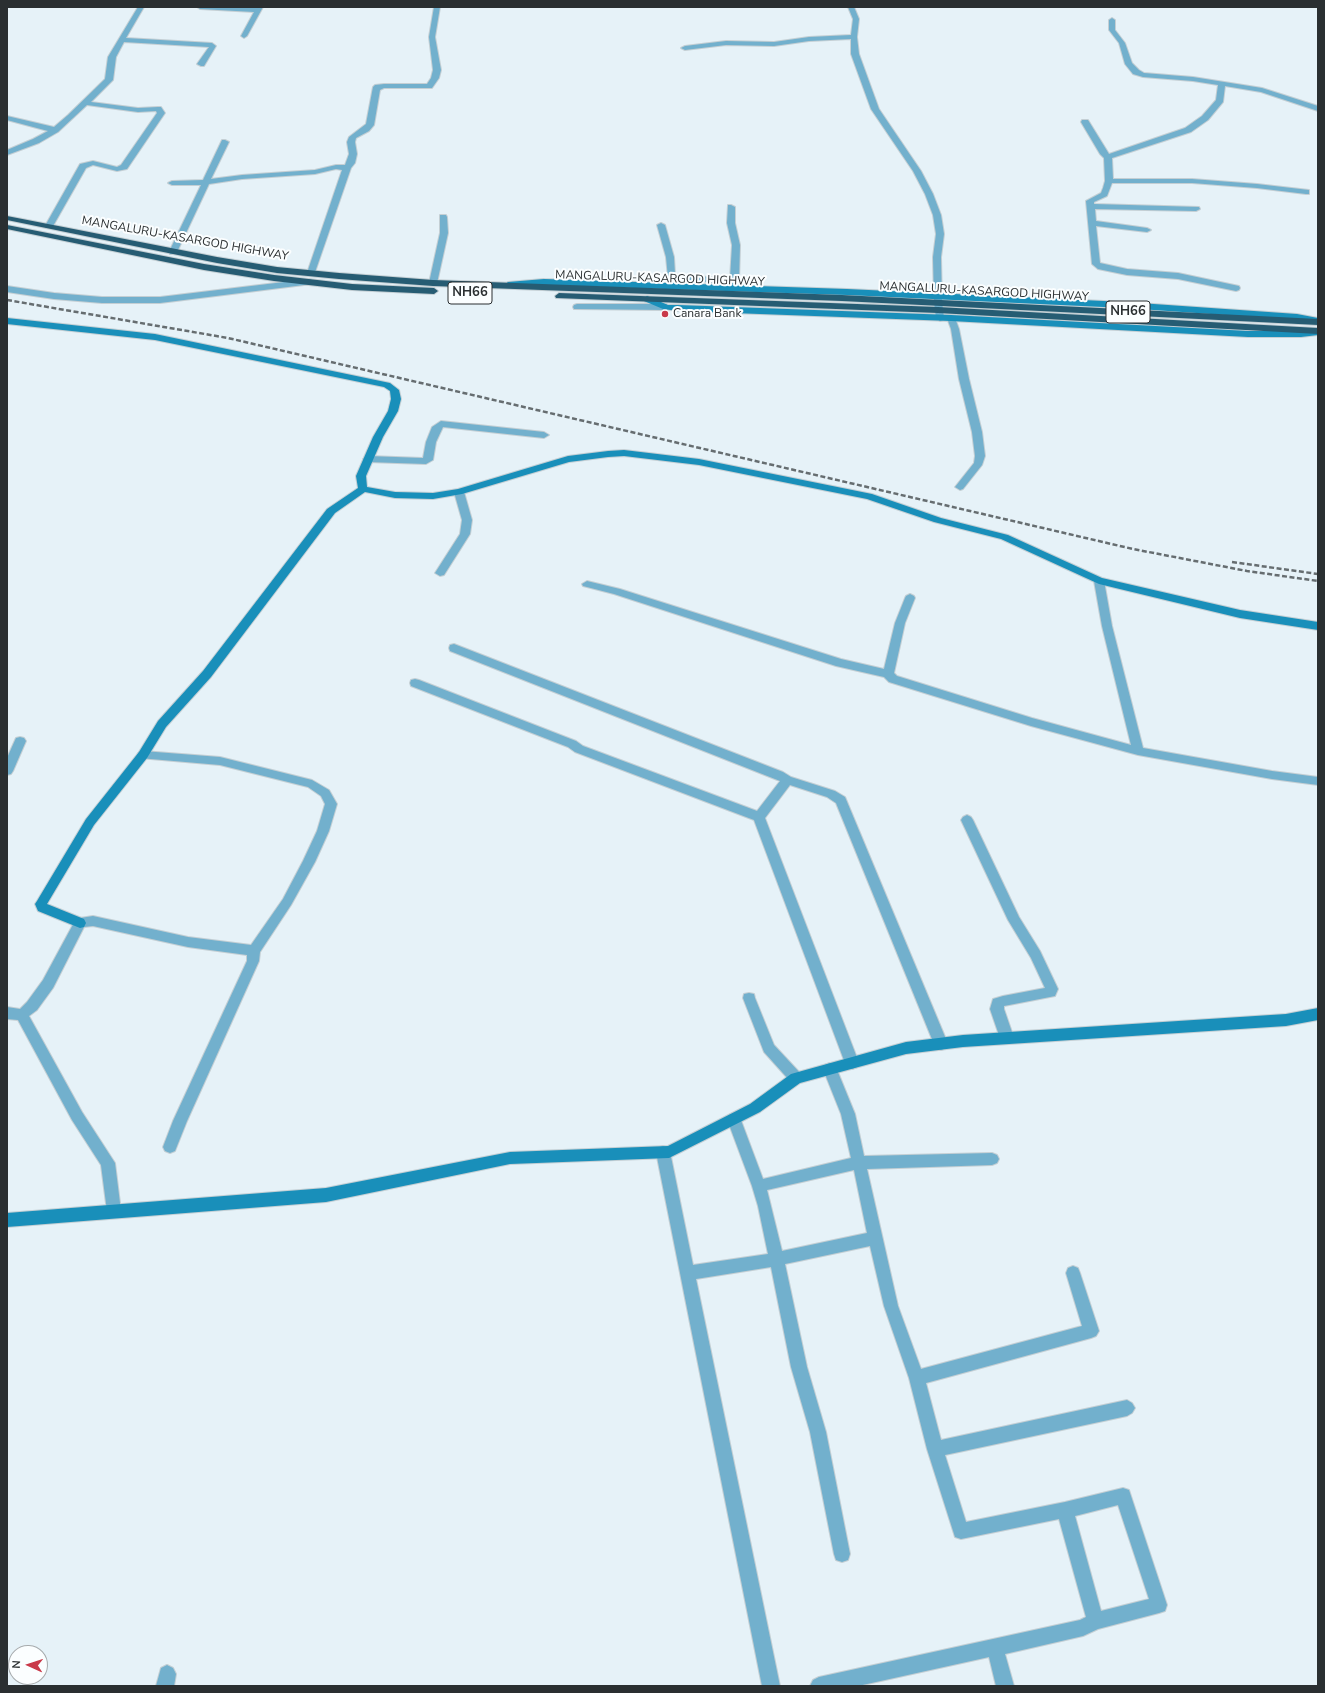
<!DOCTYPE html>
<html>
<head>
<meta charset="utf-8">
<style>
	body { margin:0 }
	#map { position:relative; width:1325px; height:1693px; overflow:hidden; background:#e6f2f8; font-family:"Nunito Sans",sans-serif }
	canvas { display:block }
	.frame { position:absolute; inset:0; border:8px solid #2a2f31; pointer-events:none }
	.north { position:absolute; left:8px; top:1645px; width:40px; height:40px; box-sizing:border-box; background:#fbfeff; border:1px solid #a7abad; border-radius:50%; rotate:273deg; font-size:11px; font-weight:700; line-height:16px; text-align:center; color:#2a2f31 }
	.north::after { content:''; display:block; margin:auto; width:14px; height:18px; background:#c93949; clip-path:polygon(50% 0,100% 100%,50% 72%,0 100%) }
</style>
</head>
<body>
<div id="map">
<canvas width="1325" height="1693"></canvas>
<div class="frame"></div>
<div class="north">N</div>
</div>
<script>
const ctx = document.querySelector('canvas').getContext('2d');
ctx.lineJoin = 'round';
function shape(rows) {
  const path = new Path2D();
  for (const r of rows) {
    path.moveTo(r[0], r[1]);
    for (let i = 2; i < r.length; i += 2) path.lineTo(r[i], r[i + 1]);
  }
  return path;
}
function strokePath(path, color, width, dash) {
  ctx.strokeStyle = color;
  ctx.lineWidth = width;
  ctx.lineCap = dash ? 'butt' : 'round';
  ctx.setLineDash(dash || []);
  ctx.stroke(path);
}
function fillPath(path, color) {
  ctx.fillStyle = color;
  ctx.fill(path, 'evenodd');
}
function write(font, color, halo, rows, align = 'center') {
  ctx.font = font + ' "Nunito Sans",sans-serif';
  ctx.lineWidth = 4;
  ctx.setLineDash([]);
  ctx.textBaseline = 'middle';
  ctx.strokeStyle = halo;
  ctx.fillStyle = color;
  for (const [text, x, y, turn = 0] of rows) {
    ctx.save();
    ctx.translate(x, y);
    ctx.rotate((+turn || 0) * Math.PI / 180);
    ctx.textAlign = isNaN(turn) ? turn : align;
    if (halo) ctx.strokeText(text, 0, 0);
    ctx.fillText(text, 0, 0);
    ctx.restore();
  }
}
const street = shape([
	[138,7,144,7,126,38,212,43,216,46,204,66,201,66,197,64,209,47,124,42,116,57,113,80,91,102,138,108,158,107,161,107,165,113,127,169,117,171,93,165,86,168,53,226,52,228,46,228,45,226,80,164,93,161,117,167,121,165,157,113,156,111,138,112,87,105,58,132,39,143,7,155,7,150,33,139,48,131,7,120,7,116,54,127,68,115,105,79,108,57,138,7],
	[197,7,256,8,263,7,247,36,244,38,241,36,254,12,200,9,197,7],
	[434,7,440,7,435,37,441,70,439,78,432,88,384,88,380,90,374,125,369,131,356,138,355,142,357,154,355,163,351,168,314,275,311,276,307,273,342,170,336,169,315,174,242,179,209,184,177,252,176,254,170,254,169,252,201,185,172,185,168,183,172,181,203,180,222,140,225,140,229,142,211,179,242,175,315,170,336,165,345,165,349,154,347,142,349,137,366,124,373,87,375,85,384,84,427,84,431,78,433,70,429,37,434,7],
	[848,7,854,7,859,19,857,37,859,54,879,109,921,171,933,194,941,215,944,234,941,257,942,302,944,318,943,320,940,321,936,318,934,302,933,257,936,234,933,215,925,194,913,171,871,109,851,54,851,39,809,41,774,46,726,45,685,50,681,48,685,46,726,41,774,42,809,37,851,35,853,19,848,7],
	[1112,18,1115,20,1115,30,1125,43,1132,63,1139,70,1144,73,1193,77,1262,88,1318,106,1318,111,1261,92,1225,86,1223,102,1208,120,1191,132,1112,158,1113,179,1192,179,1257,184,1309,190,1309,194,1306,194,1257,188,1192,183,1112,183,1107,196,1094,202,1094,204,1199,207,1200,209,1196,211,1095,209,1096,221,1147,228,1151,230,1147,232,1096,226,1100,263,1127,269,1178,273,1239,286,1240,288,1239,290,1236,291,1178,279,1127,275,1098,269,1092,264,1086,201,1101,193,1103,188,1105,181,1104,158,1100,154,1081,122,1082,120,1088,120,1109,154,1185,128,1202,116,1216,100,1218,85,1193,81,1143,77,1133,74,1125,64,1119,43,1109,30,1109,20,1112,18],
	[728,205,731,205,735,207,735,223,740,245,739,282,737,291,731,291,730,284,668,278,666,257,657,225,661,223,665,225,674,257,675,274,730,279,732,245,727,223,728,205],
	[440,215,446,215,447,217,448,233,437,283,433,286,429,283,440,233,440,215],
	[309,279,312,280,313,282,312,284,160,303,102,303,54,299,7,292,7,286,54,293,102,297,160,297,309,279],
	[577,304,666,304,670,307,666,310,574,309,573,307,574,305,577,304],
	[951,315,955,318,959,329,969,379,982,432,985,456,982,465,963,489,960,490,955,487,974,463,975,456,972,432,959,379,951,329,947,318,951,315],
	[441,421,544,432,549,435,544,438,443,427,436,442,433,460,426,464,368,462,363,459,368,456,423,458,426,442,432,427,441,421],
	[459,489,464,492,472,520,470,534,444,575,440,576,435,573,460,534,462,520,454,492,459,489],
	[1099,578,1104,581,1112,626,1143,748,1272,771,1318,777,1318,785,1272,779,1138,755,1031,726,889,682,884,677,836,666,614,594,583,586,582,584,587,581,620,589,841,659,884,669,895,623,905,598,906,596,910,594,914,596,915,598,905,623,894,673,897,676,1032,718,1131,745,1102,626,1094,581,1099,578],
	[454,644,783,772,791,777,835,791,845,797,948,1044,946,1048,941,1050,936,1048,934,1044,836,803,827,797,790,785,765,818,859,1063,857,1067,852,1069,847,1067,845,1063,754,820,575,752,568,747,411,686,410,683,411,680,415,679,419,680,576,741,583,746,757,811,780,781,450,651,449,648,450,645,454,644],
	[20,737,24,738,26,741,13,771,11,774,7,775,7,758,16,738,20,737],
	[143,751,220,757,312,780,329,790,337,804,329,831,315,862,291,905,260,952,259,961,187,1121,175,1151,170,1153,165,1151,163,1147,173,1121,247,961,247,955,188,947,93,926,84,927,53,988,37,1010,29,1016,82,1112,115,1163,121,1211,119,1216,114,1218,109,1216,107,1211,101,1165,72,1120,18,1020,7,1019,7,1007,20,1009,27,1002,43,980,76,919,80,918,93,916,188,937,251,945,283,899,303,861,317,831,325,804,321,796,308,787,220,765,139,758,137,755,139,752,143,751],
	[967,815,971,817,973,820,1019,917,1040,951,1058,989,1055,996,1050,997,1004,1006,1004,1009,1014,1038,1012,1042,1007,1044,1002,1042,1000,1038,990,1009,993,999,1003,996,1045,988,1031,958,1008,920,961,820,963,817,967,815],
	[749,993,754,994,755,998,774,1045,801,1074,803,1078,801,1082,796,1084,791,1082,764,1052,743,998,744,994,749,993],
	[830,1063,835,1065,855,1114,864,1156,992,1153,997,1155,999,1159,997,1163,992,1165,867,1169,898,1306,921,1369,1082,1326,1066,1273,1068,1268,1073,1266,1078,1268,1080,1273,1099,1331,1096,1336,1091,1338,926,1383,941,1440,1127,1400,1132,1403,1135,1408,1132,1413,1127,1416,945,1455,966,1522,1065,1502,1123,1488,1129,1490,1167,1605,1165,1611,1159,1613,1098,1629,1083,1636,1005,1654,1014,1686,996,1686,989,1657,858,1686,810,1686,813,1680,819,1677,1080,1620,1086,1617,1059,1519,961,1539,955,1537,927,1449,909,1378,884,1306,870,1246,785,1264,807,1367,826,1432,850,1554,848,1560,842,1562,836,1560,834,1554,810,1432,791,1367,771,1267,696,1279,780,1686,762,1686,656,1152,658,1148,663,1146,668,1148,670,1152,693,1265,768,1254,758,1206,752,1186,727,1119,729,1115,734,1113,739,1115,763,1179,851,1158,841,1114,823,1069,825,1065,830,1063],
	[854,1170,867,1233,782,1251,767,1190,854,1170],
	[1118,1505,1149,1599,1101,1611,1075,1516,1118,1505],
	[167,1665,173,1668,176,1674,174,1686,156,1686,161,1668,167,1665]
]);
const secondary = shape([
	[544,279,847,289,1125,302,1297,314,1318,318,1318,324,1297,320,1125,308,847,295,544,285,508,288,504,285,508,282,544,279],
	[647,296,668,305,678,305,951,315,1248,331,1301,331,1318,329,1318,335,1301,337,1248,337,951,321,678,311,663,309,644,301,643,299,647,296],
	[7,318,155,334,390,383,399,390,401,399,398,411,383,437,366,476,367,487,395,492,433,493,458,489,568,456,608,451,624,450,699,459,872,494,941,518,1008,535,1102,578,1240,610,1318,622,1318,630,1240,618,1099,584,1001,539,934,522,867,499,699,465,624,456,608,457,569,462,462,494,433,499,395,498,365,492,335,513,211,677,166,727,147,758,94,825,47,904,84,919,86,923,84,927,80,928,38,911,35,904,37,901,86,819,139,752,158,721,203,671,327,509,358,488,356,476,373,437,388,411,391,399,390,391,384,387,155,340,7,324,7,318],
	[1318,1008,1318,1020,1286,1026,963,1047,906,1054,800,1083,760,1112,669,1158,510,1164,326,1202,7,1227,7,1213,326,1188,510,1152,668,1146,750,1104,791,1074,906,1042,963,1035,1286,1014,1318,1008]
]);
const highway = shape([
	[7,216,217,257,277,267,339,273,433,280,842,295,1318,319,1318,325,842,301,433,286,339,279,277,273,217,263,7,220,7,216],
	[7,225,204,264,274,275,352,284,434,288,438,291,434,294,352,290,274,281,204,270,7,229,7,225],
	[559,293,938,307,1318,328,1318,334,938,313,556,298,555,296,559,293]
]);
const rail = shape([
	[7,300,228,338,1133,549,1247,571,1318,581],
	[1232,562,1318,574]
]);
const markers = [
	[665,314,4,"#c93949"]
];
const farStreetnames = [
	["MANGALURU-KASARGOD HIGHWAY",185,239,10],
	["MANGALURU-KASARGOD HIGHWAY",660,279,2],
	["MANGALURU-KASARGOD HIGHWAY",984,292,3]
];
const farPoinames = [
	["Canara Bank",673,314]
];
const shields = [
	[470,293,44],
	[1128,312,44]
];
const shieldNames = [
	["NH66",470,293],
	["NH66",1128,312]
];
strokePath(street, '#c4cfd4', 2);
strokePath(secondary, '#c4cfd4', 2);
strokePath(highway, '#c4cfd4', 2);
fillPath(street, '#72b0cd');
fillPath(secondary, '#198fba');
fillPath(highway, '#265c73');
strokePath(rail, '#666d70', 2.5, [5, 2.5]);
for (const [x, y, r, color] of markers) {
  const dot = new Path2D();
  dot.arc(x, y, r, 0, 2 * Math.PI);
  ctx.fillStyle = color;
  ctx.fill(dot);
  strokePath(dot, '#fbfeff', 1.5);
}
write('12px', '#2a2f31', '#fbfeff', farStreetnames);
write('12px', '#2a2f31', '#fbfeff', farPoinames, 'left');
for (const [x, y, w] of shields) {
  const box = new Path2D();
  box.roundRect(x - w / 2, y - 11, w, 22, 3);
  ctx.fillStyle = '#fbfeff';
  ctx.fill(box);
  strokePath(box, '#2a2f31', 1);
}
write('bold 13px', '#2a2f31', null, shieldNames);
</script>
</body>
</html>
